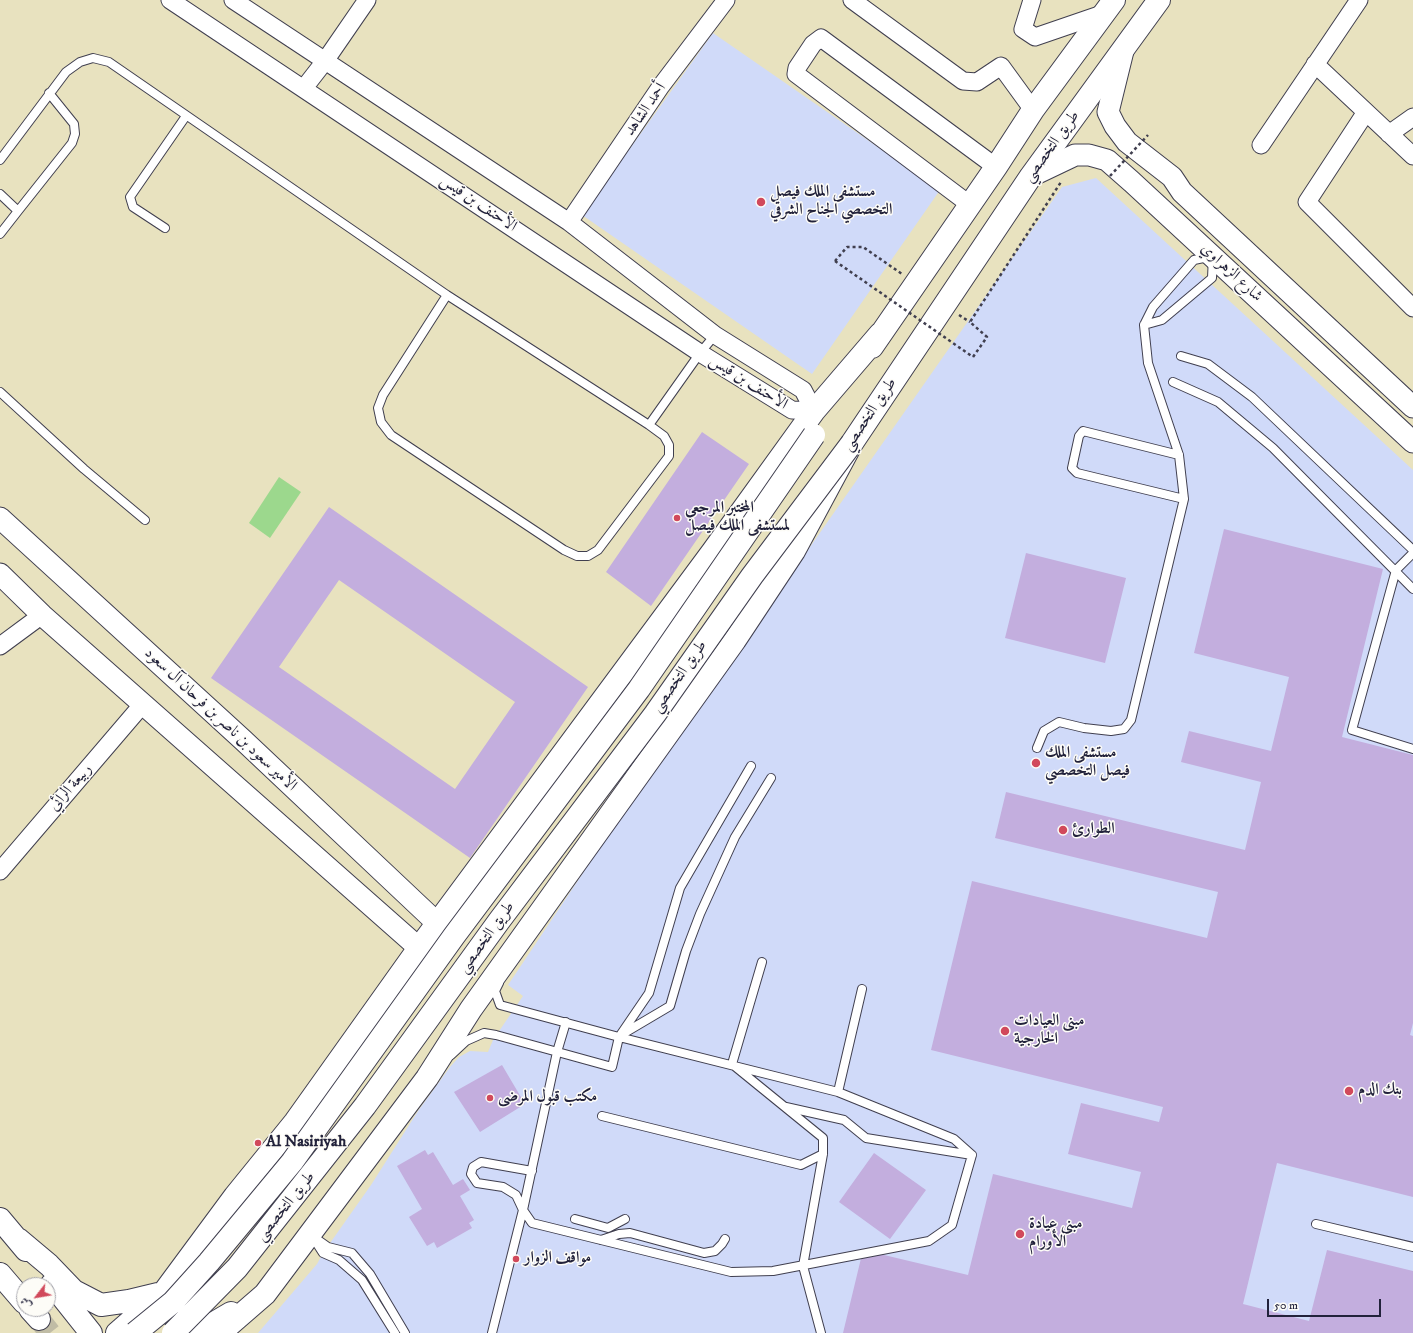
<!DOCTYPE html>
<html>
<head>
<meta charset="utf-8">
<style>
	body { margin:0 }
	#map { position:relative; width:1413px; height:1333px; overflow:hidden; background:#e8e2bf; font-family:"IM FELL DW Pica",Amiri,serif }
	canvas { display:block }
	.north { position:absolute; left:16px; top:1277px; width:40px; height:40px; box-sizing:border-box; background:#fdfcf7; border:1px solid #a5a5ac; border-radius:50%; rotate:239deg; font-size:11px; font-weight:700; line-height:16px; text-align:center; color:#22223b }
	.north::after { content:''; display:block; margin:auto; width:14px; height:18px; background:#d1495b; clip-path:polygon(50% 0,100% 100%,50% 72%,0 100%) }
	.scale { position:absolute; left:1267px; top:1299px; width:114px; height:18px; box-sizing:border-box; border:2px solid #22223b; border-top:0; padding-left:5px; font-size:12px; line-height:14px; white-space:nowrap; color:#22223b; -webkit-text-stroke:3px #fdfcf7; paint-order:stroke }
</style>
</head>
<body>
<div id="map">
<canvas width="1413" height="1333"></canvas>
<div class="north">ش</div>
<div class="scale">50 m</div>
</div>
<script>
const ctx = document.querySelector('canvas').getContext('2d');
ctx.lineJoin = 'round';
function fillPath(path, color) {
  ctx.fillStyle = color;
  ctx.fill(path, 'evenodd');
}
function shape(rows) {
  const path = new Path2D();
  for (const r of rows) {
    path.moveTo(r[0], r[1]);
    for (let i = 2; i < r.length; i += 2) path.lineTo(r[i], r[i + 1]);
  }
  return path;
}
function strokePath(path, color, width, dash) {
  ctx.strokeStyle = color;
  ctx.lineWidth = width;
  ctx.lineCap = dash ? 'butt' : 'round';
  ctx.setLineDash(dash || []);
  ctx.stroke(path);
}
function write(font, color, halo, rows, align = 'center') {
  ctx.font = font + ' "IM FELL DW Pica",Amiri,serif';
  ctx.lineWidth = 3;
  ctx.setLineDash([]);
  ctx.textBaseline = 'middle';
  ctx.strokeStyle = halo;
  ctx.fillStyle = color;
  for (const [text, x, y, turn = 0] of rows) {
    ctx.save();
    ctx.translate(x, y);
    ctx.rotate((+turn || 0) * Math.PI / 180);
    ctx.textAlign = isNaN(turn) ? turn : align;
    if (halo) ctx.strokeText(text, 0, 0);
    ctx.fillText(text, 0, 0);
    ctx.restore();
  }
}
const built = shape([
	[713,33,940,190,812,374,582,215],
	[1096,178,1413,470,1413,1333,258,1333,317,1264,323,1253,371,1185,418,1111,450,1067,459,1057,470,1051,488,1052,493,1040,523,996,508,985,609,834,1062,187]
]);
const green = shape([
	[279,477,301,492,270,538,249,523]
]);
const building = shape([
	[702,432,749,464,651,606,606,572],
	[329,507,588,687,470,858,211,678],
	[339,580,515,702,455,789,279,667],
	[1224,529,1383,569,1342,737,1413,755,1413,1023,1410,1035,1413,1036,1413,1197,1277,1163,1243,1304,1309,1321,1327,1250,1413,1271,1413,1333,843,1333,863,1250,968,1275,993,1174,1132,1208,1141,1172,1068,1154,1081,1103,1159,1122,1163,1107,931,1050,972,881,1207,938,1218,892,995,838,1006,792,1245,850,1261,782,1181,762,1189,731,1271,751,1289,677,1194,653],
	[1026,553,1126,578,1105,663,1005,638],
	[502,1065,525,1104,480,1132,454,1092],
	[425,1150,428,1155,433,1152,453,1185,463,1179,470,1190,460,1196,474,1220,469,1223,472,1228,437,1248,434,1242,427,1246,409,1217,422,1209,397,1166],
	[874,1153,926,1190,890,1239,839,1202]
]);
const motorwayTunnel = shape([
	[39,1319,50,1333]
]);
const path = shape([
	[835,261,847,247,863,247,902,274],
	[959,315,970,322],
	[973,357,987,337,970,322,1061,182]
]);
const service = shape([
	[0,160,66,72,80,62,93,58,109,62,447,295,649,425,700,353,715,335],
	[0,194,18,211,0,234],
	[18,211,72,143,75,134,74,124,49,93],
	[165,228,133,207,130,197,186,116],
	[1213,256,1212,278,1162,320,1144,325,1153,307,1194,260,1213,256],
	[447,295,383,395,378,408,381,422,391,435,564,550,577,556,588,556,598,550,669,456,669,445,664,436,649,425],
	[1181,356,1208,364,1252,397,1413,550],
	[1173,382,1218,402,1273,448,1413,589],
	[0,392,84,469,145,520],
	[1179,455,1083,431,1079,436,1072,468,1077,473,1184,499],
	[1413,553,1396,570,1352,730,1413,749],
	[1037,748,1044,731,1059,722,1084,728,1111,731,1124,729,1131,720,1184,499,1179,455,1148,363,1144,325],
	[762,962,732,1064,823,1138,823,1154,803,1266,821,1333],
	[499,983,495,991,500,1005,619,1037,838,1092,954,1139,972,1155],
	[621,1035,670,1006,686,951,700,914,735,837,771,778],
	[451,1055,466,1041,484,1033,496,1035,612,1067,619,1037,649,993,680,888,751,766],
	[838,1092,862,989],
	[786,1107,844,1120,866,1138,972,1155],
	[602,1116,801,1165,823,1154],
	[532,1171,481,1162,473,1167,471,1174,477,1183,503,1187,516,1195,523,1210,532,1223,731,1272,773,1271,929,1241,952,1225,972,1155],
	[575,1219,608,1228,625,1219],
	[1316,1224,1413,1247],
	[311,1235,328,1247,352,1253,370,1274,405,1333],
	[314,1239,323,1253,339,1260,362,1280,395,1333],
	[601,1240,619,1234,630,1233,704,1253,715,1251,722,1244,725,1239],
	[492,1333,523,1210,557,1052,566,1022]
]);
const minor = shape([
	[170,0,700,353,792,410,814,411,803,390,715,335,569,222,233,0],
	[852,0,963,81,977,82,1001,66,1033,110],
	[1032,0,1023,29,1035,37,1105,13],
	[1315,64,1413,156],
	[304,88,325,61,367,0],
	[1366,112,1307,202,1413,308],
	[1389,134,1413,117],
	[1261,145,1359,0],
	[969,204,796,74,797,68,813,44,821,38,996,167],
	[569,222,661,86,726,0],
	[0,646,42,615],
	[0,871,142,705]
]);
const tertiary = shape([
	[1123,51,1108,112,1115,126,1127,142,1172,177,1182,192,1413,407],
	[1031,176,1075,155,1089,155,1107,160,1132,182,1413,442],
	[0,518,243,740,437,923],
	[0,574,42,615,419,948]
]);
const primary = shape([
	[872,347,996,167,1033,110,1114,0],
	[0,1219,26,1250],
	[18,1239,49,1265,74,1291,101,1305,129,1301,158,1294],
	[52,1284,91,1333],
	[117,1333,164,1292,235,1196,295,1122,419,948,713,551,814,411,880,334],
	[197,1333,231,1313],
	[220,1333,265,1294,427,1078,471,1009,735,640,794,551,852,443,1031,176,1159,0]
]);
const motorway = shape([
	[0,1274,24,1302],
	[30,1309,39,1319]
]);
const pathBridge = shape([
	[1110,176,1148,135],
	[835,261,973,357]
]);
const primaryBridge = shape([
	[135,1333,173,1302,209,1262,292,1162,454,936,639,689,814,435],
	[173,1333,237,1268,365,1106,499,921,655,714,752,576,852,443]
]);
const markers = [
	[761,202,5,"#d1495b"],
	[677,518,4,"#d1495b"],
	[1036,763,5,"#d1495b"],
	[1063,830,5,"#d1495b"],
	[1005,1031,5,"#d1495b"],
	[1349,1091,5,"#d1495b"],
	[490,1098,4,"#d1495b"],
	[258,1143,4,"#d1495b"],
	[1020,1234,5,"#d1495b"],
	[516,1259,4,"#d1495b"]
];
const streetNames = [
	["أحمد الشاهد",646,110,-55],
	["طريق التخصصي",1052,147,-54],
	["الأحنف بن قيس",478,204,34],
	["شارع الزهراوي",1231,273,43],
	["الأحنف بن قيس",748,383,32],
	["طريق التخصصي",870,415,-56],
	["طريق التخصصي",680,677,-55],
	["الأمير سعود بن ناصر بن فرحان آل سعود",220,720,43],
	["ربيعة الرائي",71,788,-49],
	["طريق التخصصي",487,938,-54],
	["طريق التخصصي",286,1207,-51]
];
const poiNames = [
	["مستشفى الملك فيصل",770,193],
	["التخصصي الجناح الشرقي",770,211],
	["المختبر المرجعي",685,509],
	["لمستشفى الملك فيصل",685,527],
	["مستشفى الملك",1045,754],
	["فيصل التخصصي",1045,772],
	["الطوارئ",1072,830],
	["مبنى العيادات",1014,1022],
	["الخارجية",1014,1040],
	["بنك الدم",1358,1091],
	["مكتب قبول المرضى",498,1098],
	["Al Nasiriyah",266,1143],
	["مبنى عيادة",1029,1225],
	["الأورام",1029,1243],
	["مواقف الزوار",524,1259]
];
fillPath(built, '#d0daf9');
fillPath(green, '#9cd88d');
fillPath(building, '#c3aede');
strokePath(motorwayTunnel, '#c0bca5', 22, [22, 11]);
strokePath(service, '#403f4f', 10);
strokePath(minor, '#403f4f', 19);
strokePath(tertiary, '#403f4f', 23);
strokePath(primary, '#403f4f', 24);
strokePath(motorway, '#403f4f', 24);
strokePath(path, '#403f4f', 2.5, [3, 3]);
strokePath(service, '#fff', 8);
strokePath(minor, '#fff', 17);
strokePath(tertiary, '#fff', 21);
strokePath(primary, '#fff', 22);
strokePath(motorway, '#fff', 22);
strokePath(primaryBridge, '#403f4f', 24, []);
strokePath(pathBridge, '#403f4f', 2.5, [3, 3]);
strokePath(primaryBridge, '#fff', 22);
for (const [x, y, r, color] of markers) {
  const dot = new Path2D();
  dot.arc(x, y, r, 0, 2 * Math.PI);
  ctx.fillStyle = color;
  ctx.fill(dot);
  strokePath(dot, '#fdfcf7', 1.5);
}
write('16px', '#22223b', '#fdfcf7', streetNames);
write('bold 16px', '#22223b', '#fdfcf7', poiNames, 'left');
</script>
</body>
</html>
